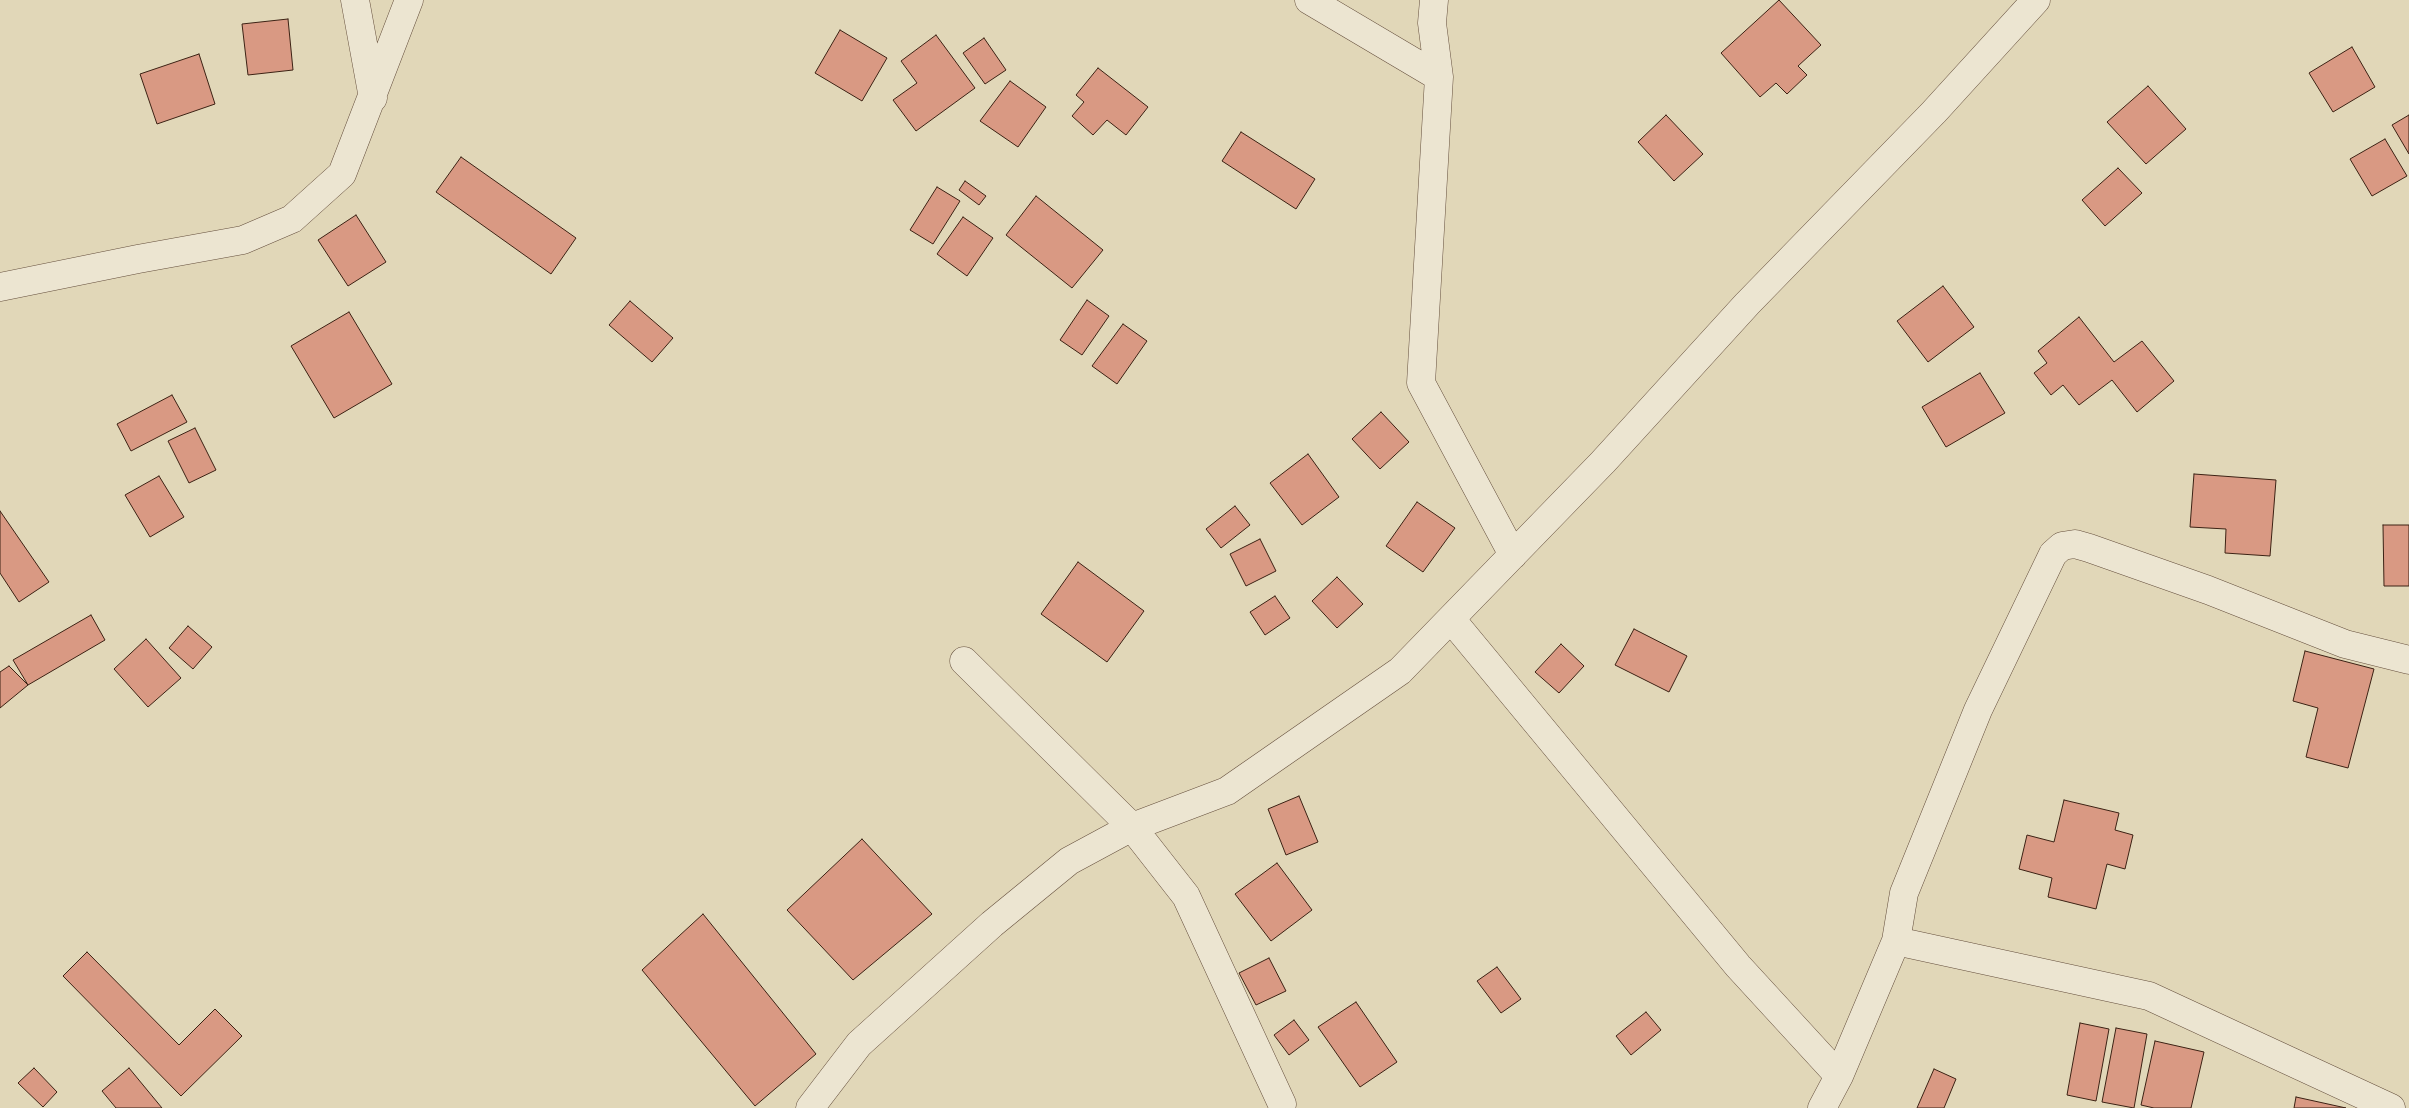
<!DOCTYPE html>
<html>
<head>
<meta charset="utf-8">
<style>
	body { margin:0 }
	canvas { display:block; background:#e1d7b8 }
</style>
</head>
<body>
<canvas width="2409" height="1108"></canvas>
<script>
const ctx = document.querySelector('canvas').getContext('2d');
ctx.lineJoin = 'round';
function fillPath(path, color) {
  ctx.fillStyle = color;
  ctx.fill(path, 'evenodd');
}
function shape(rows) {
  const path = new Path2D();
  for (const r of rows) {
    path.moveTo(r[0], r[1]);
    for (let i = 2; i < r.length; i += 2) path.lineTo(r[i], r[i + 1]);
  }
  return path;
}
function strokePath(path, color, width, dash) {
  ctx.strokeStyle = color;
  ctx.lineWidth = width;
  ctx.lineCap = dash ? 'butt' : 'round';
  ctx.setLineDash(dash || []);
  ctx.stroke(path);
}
const building = shape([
	[1779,0,1821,45,1798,66,1807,75,1787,94,1776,83,1760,97,1721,53,1779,0],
	[288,19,293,70,248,75,242,24,288,19],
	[840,30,887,58,862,101,815,73,840,30],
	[936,35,975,88,916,131,893,100,917,83,901,61,936,35],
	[984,38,1006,70,985,84,963,53,984,38],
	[2352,47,2375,87,2333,112,2309,73,2352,47],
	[199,54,215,104,157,124,140,74,199,54],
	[1098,68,1148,107,1126,135,1107,120,1093,135,1072,116,1084,102,1076,95,1098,68],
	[1010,81,1046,107,1018,147,980,121,1010,81],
	[2148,86,2186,129,2146,164,2107,122,2148,86],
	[1666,115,1703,154,1674,181,1638,142,1666,115],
	[2409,115,2409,154,2392,125,2409,115],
	[1241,132,1315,179,1296,209,1222,161,1241,132],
	[2385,139,2407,176,2372,196,2350,159,2385,139],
	[461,157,576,238,551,274,436,192,461,157],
	[2118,168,2142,193,2105,226,2082,200,2118,168],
	[965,181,986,196,979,205,959,190,965,181],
	[937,187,960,201,933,244,910,230,937,187],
	[1036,196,1103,250,1072,288,1006,235,1036,196],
	[356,215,386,262,348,286,318,240,356,215],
	[963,217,993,238,967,276,937,254,963,217],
	[1943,286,1974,327,1928,362,1897,321,1943,286],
	[1087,300,1109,316,1082,355,1060,340,1087,300],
	[630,301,673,338,652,362,609,325,630,301],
	[349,312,392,384,334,418,291,346,349,312],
	[2079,317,2114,362,2142,341,2174,381,2137,412,2112,380,2079,405,2063,385,2051,395,2034,373,2047,363,2038,351,2079,317],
	[1123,324,1147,341,1117,384,1092,366,1123,324],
	[1980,373,2005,413,1946,447,1922,407,1980,373],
	[172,395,187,422,131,451,117,424,172,395],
	[1381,412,1409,442,1380,469,1352,439,1381,412],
	[195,428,216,470,189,483,168,441,195,428],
	[1308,454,1339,497,1302,525,1270,483,1308,454],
	[2194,474,2276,480,2270,556,2225,553,2226,529,2190,527,2194,474],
	[159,476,184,517,150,537,125,495,159,476],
	[1417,502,1455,528,1423,572,1386,546,1417,502],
	[1235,506,1250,525,1221,548,1206,529,1235,506],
	[0,511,49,582,19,602,0,573,0,511],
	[2383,525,2409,525,2409,586,2384,586,2383,525],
	[1260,539,1276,571,1246,586,1230,554,1260,539],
	[1078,562,1144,611,1107,662,1041,614,1078,562],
	[1337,577,1363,604,1337,628,1312,601,1337,577],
	[1275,596,1290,618,1265,635,1250,612,1275,596],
	[91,615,105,640,28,685,13,660,91,615],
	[188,626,212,647,193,669,169,648,188,626],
	[1634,629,1687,656,1669,692,1615,665,1634,629],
	[146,639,181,678,148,707,114,669,146,639],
	[1561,644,1584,666,1559,693,1535,672,1561,644],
	[2305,651,2374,669,2348,768,2306,757,2318,708,2293,701,2305,651],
	[9,666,28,685,0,708,0,672,9,666],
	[1299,796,1318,842,1286,855,1268,809,1299,796],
	[2064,800,2119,813,2115,830,2133,835,2125,869,2107,864,2096,909,2048,897,2052,878,2019,869,2027,835,2054,842,2064,800],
	[862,839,932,914,853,980,787,910,862,839],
	[1277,863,1312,910,1271,941,1235,894,1277,863],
	[703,914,816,1054,755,1106,642,970,703,914],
	[87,952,179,1045,215,1009,242,1036,181,1096,63,976,87,952],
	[1269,958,1286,991,1256,1005,1239,973,1269,958],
	[1497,967,1521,999,1501,1013,1477,981,1497,967],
	[1356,1002,1397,1062,1360,1087,1318,1027,1356,1002],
	[1646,1012,1661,1030,1631,1055,1616,1036,1646,1012],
	[1294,1020,1309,1040,1289,1055,1274,1035,1294,1020],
	[2080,1023,2109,1029,2096,1101,2067,1095,2080,1023],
	[2116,1028,2147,1034,2134,1108,2102,1102,2116,1028],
	[2155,1041,2204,1052,2191,1108,2154,1108,2141,1105,2155,1041],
	[34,1068,57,1092,43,1107,18,1083,34,1068],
	[129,1068,162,1108,116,1108,102,1091,129,1068],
	[1934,1069,1956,1079,1944,1108,1917,1108,1934,1069],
	[2296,1097,2346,1108,2294,1108,2296,1097]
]);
const minor = shape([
	[355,0,373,98],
	[1309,0,1439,77],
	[1434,0,1432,23,1439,77,1421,383,1513,555],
	[0,287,138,259,243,240,292,219,342,174,409,0],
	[1451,619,1738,966,1839,1076],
	[964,661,1132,827,1186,896,1282,1104],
	[1896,941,2149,996,2391,1108],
	[810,1108,859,1044,992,924,1069,861,1132,827,1227,791,1400,671,1603,462,1747,304,1934,112,2036,0],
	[1822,1108,1839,1076,1896,941,1904,893,1978,710,2053,554,2062,546,2075,544,2089,548,2208,590,2345,644,2409,660]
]);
fillPath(building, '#d99983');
strokePath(building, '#3c2214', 1);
strokePath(minor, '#654f3d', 29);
strokePath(minor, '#ece5d1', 28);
</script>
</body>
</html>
